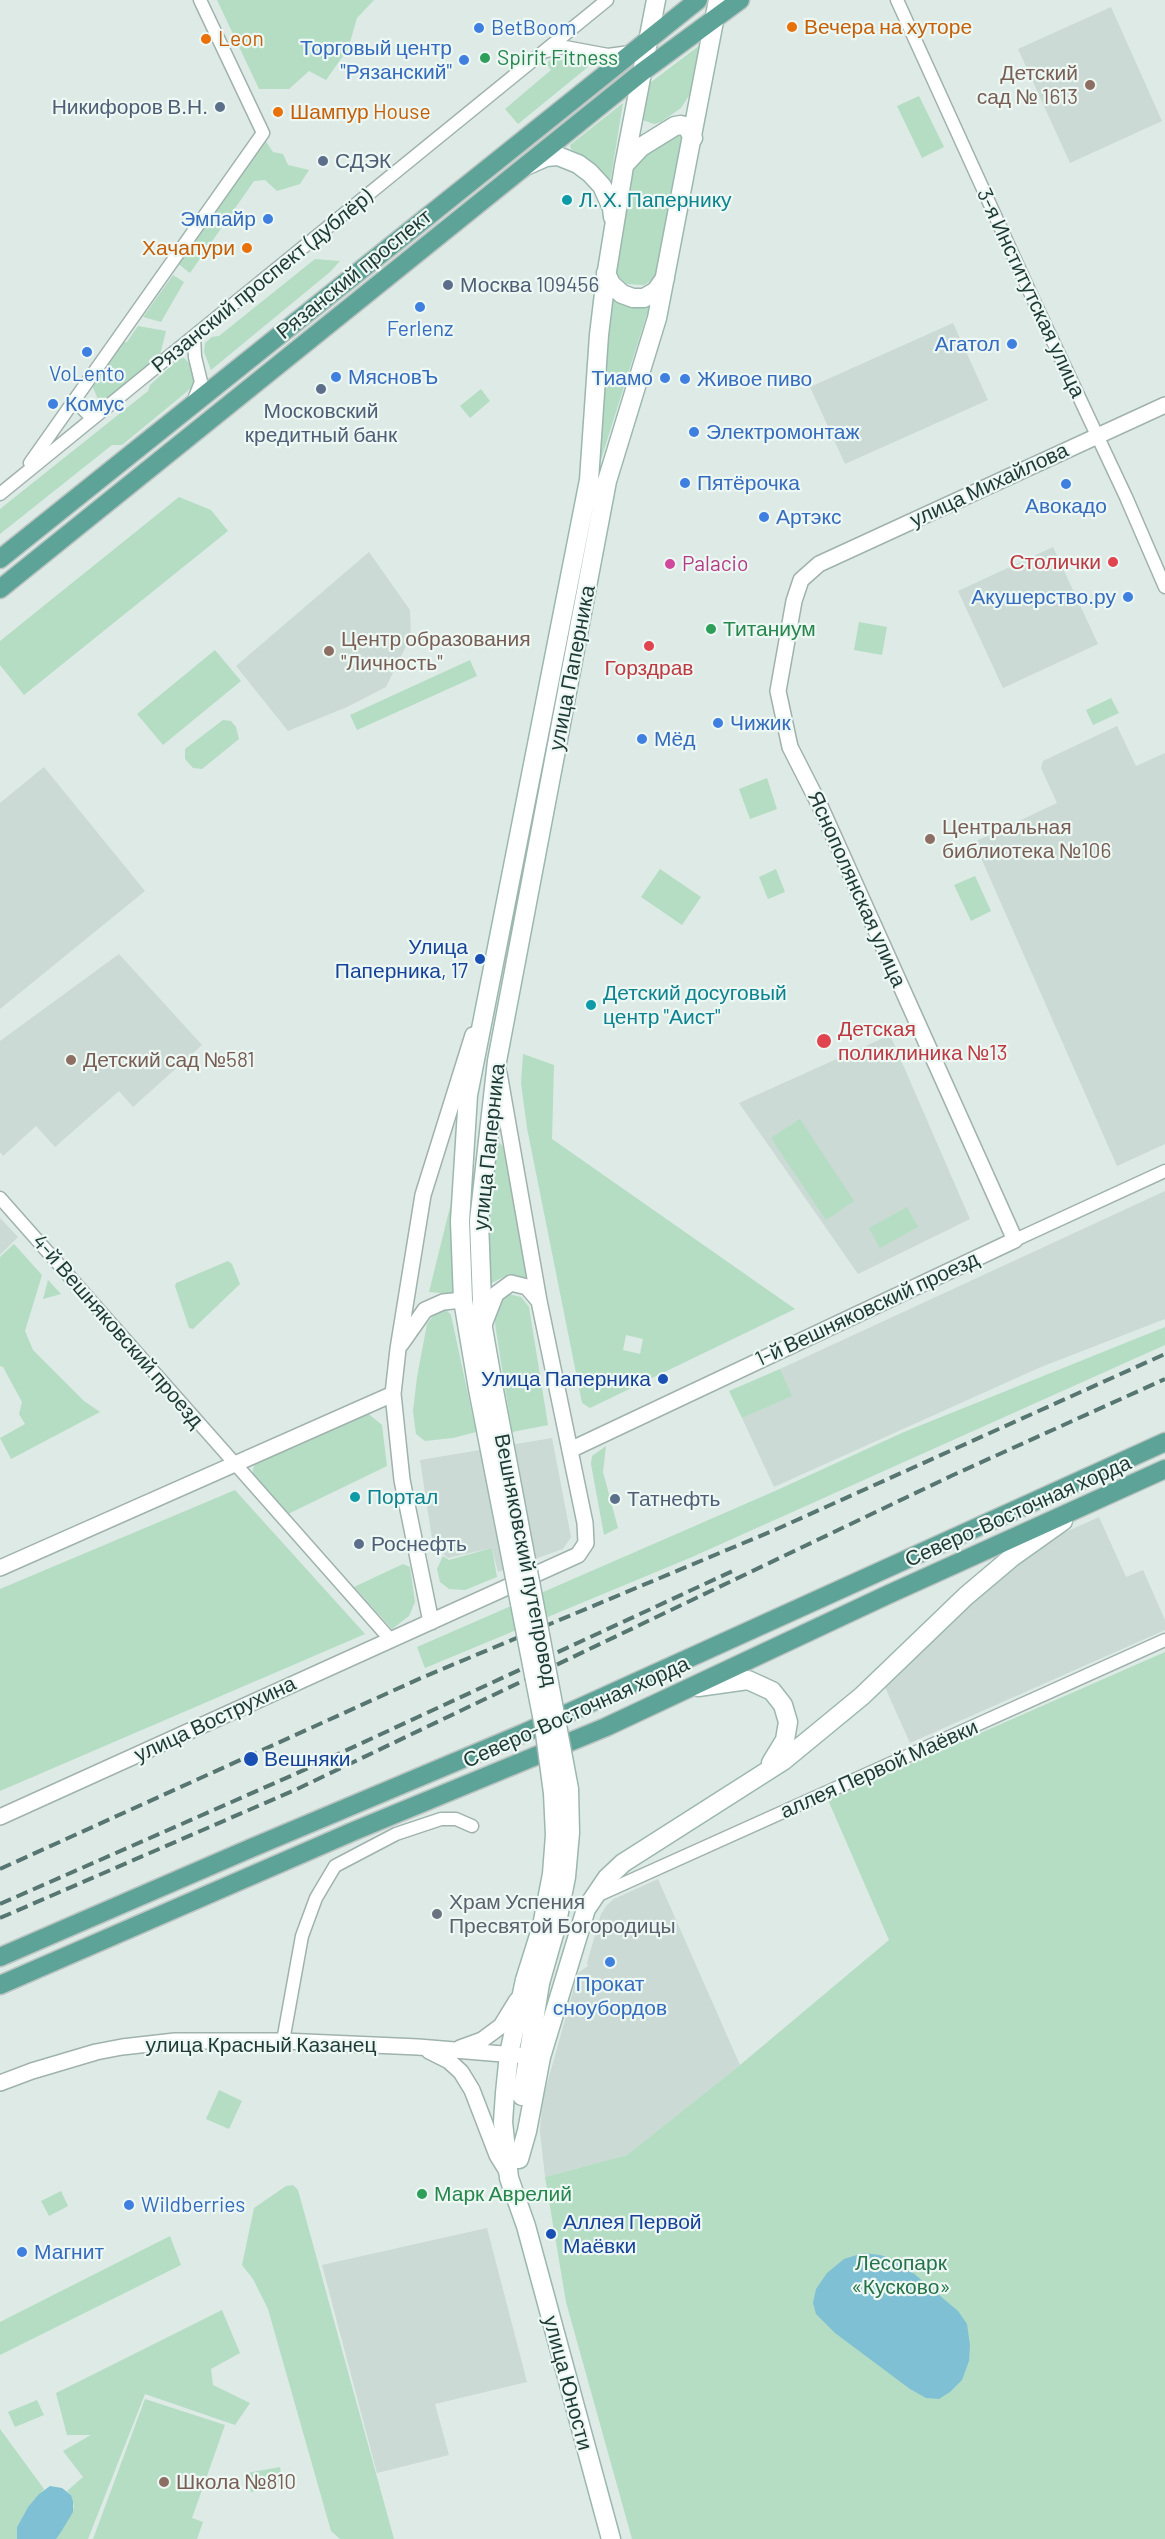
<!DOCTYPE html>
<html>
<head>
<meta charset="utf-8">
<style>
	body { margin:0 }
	canvas { display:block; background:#ddeae5 }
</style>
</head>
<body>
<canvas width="1165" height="2539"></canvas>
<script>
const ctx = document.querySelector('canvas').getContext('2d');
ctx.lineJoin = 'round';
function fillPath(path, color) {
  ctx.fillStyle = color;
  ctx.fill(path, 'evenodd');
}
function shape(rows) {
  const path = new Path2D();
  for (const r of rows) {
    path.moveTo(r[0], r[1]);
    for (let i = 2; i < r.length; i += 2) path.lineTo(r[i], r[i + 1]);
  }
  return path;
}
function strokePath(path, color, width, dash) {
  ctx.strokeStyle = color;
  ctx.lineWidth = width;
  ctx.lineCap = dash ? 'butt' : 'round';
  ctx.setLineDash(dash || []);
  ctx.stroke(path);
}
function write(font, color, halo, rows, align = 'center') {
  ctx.font = font + ' Barlow,sans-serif';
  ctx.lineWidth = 4.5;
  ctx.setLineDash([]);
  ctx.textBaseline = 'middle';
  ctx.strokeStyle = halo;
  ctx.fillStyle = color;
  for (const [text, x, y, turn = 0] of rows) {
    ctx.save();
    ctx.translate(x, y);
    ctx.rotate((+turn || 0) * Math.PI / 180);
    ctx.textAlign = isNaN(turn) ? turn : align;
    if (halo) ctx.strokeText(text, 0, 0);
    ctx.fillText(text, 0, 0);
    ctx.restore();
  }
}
const built = shape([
	[1111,7,1162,121,1070,163,1018,49],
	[953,323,988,400,845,464,810,387],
	[1053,547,1098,644,1003,688,958,591],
	[369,552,410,610,411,636,386,687,347,707,288,731,236,666],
	[1117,726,1136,766,1165,753,1165,1144,1117,1166,974,842,1057,803,1041,768,1043,761],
	[44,767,145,891,0,1009,0,803],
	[119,954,202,1045,133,1107,119,1091,55,1147,36,1126,3,1156,0,1152,0,1041],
	[890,1035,970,1219,858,1274,739,1103],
	[1165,1191,1165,1319,1041,1367,774,1487,742,1418,791,1396,780,1369],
	[0,1218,18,1237,0,1255],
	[552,1438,571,1537,563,1549,498,1572,492,1548,448,1558,433,1545,420,1460],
	[1099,1517,1126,1577,1143,1570,1165,1620,1165,1630,910,1743,884,1685,968,1603,1031,1553,1059,1535],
	[658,1879,740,2065,627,2155,545,2177,540,2131,542,2102,578,1973,588,1966,587,1963,601,1914,607,1905,614,1899],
	[487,2228,527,2382,435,2404,449,2455,377,2473,322,2265]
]);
const green = shape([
	[217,0,374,0,357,18,348,49,326,80,309,71,289,89,259,89],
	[700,45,690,94,681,108,661,122,654,124,640,119,646,86],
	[555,57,588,63,588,67,518,124,505,109,551,70,546,63],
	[919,96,944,147,922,158,897,106],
	[623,103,610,183,604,174,571,149,570,145],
	[677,130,684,136,658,272,652,280,644,285,627,284,617,275,614,266,631,163],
	[263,137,273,152,283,154,288,165,309,170,300,184,277,191,265,180,254,181,190,273,177,263],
	[315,259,340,261,330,272,211,370,204,352,205,343,212,337,219,336],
	[173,275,184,282,161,322,143,317],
	[610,293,651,301,598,469],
	[138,326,166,331,160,355,100,404,92,385,118,343,127,342],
	[182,356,190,364,196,380,195,385,122,445,112,445,0,534,0,509,148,391,150,385],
	[481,389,490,401,470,418,460,406],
	[179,497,211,510,228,531,24,695,0,665,0,641],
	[859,622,887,627,882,655,854,650],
	[215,650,241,681,163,745,137,714],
	[470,660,477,676,357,730,350,715],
	[1111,698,1119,713,1093,725,1086,710],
	[223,720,231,721,236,727,239,739,202,769,193,768,185,759,185,749],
	[767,778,777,809,750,819,739,789],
	[660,869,701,897,682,925,641,897],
	[776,869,785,892,768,899,759,877],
	[975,876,991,911,971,921,954,885],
	[523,1054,554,1065,552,1139,795,1309,590,1408,582,1403,527,1128,521,1083],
	[626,1335,643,1339,640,1354,623,1350],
	[800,1119,854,1201,826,1220,771,1138],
	[495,1142,499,1142,503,1147,528,1281,519,1276,506,1276,491,1283,486,1218],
	[450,1207,454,1294,429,1292],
	[907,1207,918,1227,880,1248,869,1228],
	[14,1244,42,1275,25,1331,33,1350,84,1401,100,1412,11,1459,0,1438,25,1424,19,1414,22,1402,3,1367,0,1366,0,1257],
	[228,1261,232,1264,240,1284,193,1329,189,1328,175,1286,176,1283],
	[48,1280,61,1294,43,1299],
	[509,1294,521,1297,529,1307,548,1425,512,1432,493,1311,500,1298],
	[445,1308,451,1315,476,1432,453,1438,425,1441,416,1434,413,1411,417,1377,427,1324,435,1313],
	[1165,1327,1165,1345,692,1557,425,1668,417,1647,775,1491,904,1432],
	[780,1369,792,1396,742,1418,729,1391],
	[365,1411,382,1425,387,1466,288,1514,252,1474,256,1457],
	[606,1446,603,1472,618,1528,604,1535,591,1464,592,1456],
	[235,1490,365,1634,0,1791,0,1589],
	[492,1548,497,1577,465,1590,449,1589,440,1582,437,1569,443,1556,449,1560],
	[403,1564,410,1567,415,1602,409,1616,392,1629,354,1587],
	[1165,1652,1165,2539,632,2539,566,2302,545,2177,627,2155,740,2065,889,1940,828,1800],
	[219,2090,242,2101,229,2129,206,2119],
	[293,2185,298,2190,394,2539,340,2539,331,2531,268,2309,253,2279,242,2265,254,2208,286,2186],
	[61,2191,68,2206,49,2216,41,2201],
	[170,2236,181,2265,0,2355,0,2322],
	[222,2310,240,2353,211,2369,213,2385,250,2403,235,2425,145,2394,88,2539,56,2539,74,2507,71,2495,67,2491,83,2477,63,2451,91,2435,67,2435,56,2393],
	[145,2399,225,2425,192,2518,203,2522,197,2539,93,2539],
	[37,2400,44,2415,15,2427,8,2412],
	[0,2429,44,2489,28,2507,17,2527,17,2539,0,2539],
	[280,2467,283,2485,251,2492,247,2473]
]);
const water = shape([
	[863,2253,880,2255,899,2261,958,2311,967,2324,970,2345,969,2361,962,2380,950,2392,939,2399,926,2398,910,2389,835,2333,816,2314,813,2303,816,2289,827,2273,844,2259],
	[50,2486,62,2488,71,2495,73,2501,73,2512,61,2532,56,2539,17,2539,17,2527,28,2507,39,2494]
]);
const minor = shape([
	[897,0,1033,299,1126,497,1165,587],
	[547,51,565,47,608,55,630,52],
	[75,401,92,418],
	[193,402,201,382,195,357,194,337],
	[30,463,263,133,200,0],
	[0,494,607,0],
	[0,1198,390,1639],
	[1015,1240,1165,1171],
	[594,1897,1165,1640],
	[283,2041,302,1936,316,1898,335,1866,396,1834,441,1819,456,1819,472,1826]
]);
const tertiary = shape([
	[485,1322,496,1294,511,1283,527,1287,539,1301],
	[401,1344,425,1310,443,1302,463,1300],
	[570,1450,1015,1240,820,806,790,747,778,691,794,601,801,580,819,564,1165,405],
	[0,1568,393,1394],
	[431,1622,402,1480,393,1394,398,1349,423,1195,473,1035],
	[0,1817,578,1555,586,1543,585,1523,539,1301,499,1073],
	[460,2048,482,2040,501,2026,517,2000],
	[429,2051,449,2061,461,2072,472,2090,497,2155,508,2173],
	[0,2083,32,2071,96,2052,122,2047,175,2041,283,2041,418,2047,539,2057]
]);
const secondary = shape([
	[625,164,641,147,675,126,681,125,687,127,693,138],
	[528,165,546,157,558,156,578,164,590,173,602,186,612,208,613,217],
	[606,273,611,284,622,294,633,298,644,298,656,291,665,278],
	[493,1385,483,1328,479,1221,497,1061,607,481,657,318,718,0],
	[478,1389,463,1300,460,1221,468,1095,589,480,599,335,606,277,624,166,656,0],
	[698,1687,748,1680,772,1691,783,1705,788,1722,785,1740,771,1763],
	[525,1980,509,2054,505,2093,503,2122,509,2178,526,2226,611,2539],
	[522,2096,540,1983],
	[519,2159,527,2131,541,2057,586,1909,607,1878,623,1863,783,1761,862,1696,966,1596,1011,1558,1063,1521]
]);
const primary = shape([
	[0,559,698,0],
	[0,589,642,72,740,0],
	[0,1957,249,1849,524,1733,1165,1442],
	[0,1985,354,1831,606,1727,887,1595,1165,1469]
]);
const rail = shape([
	[0,1869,421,1678,777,1529,1165,1354],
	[0,1904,293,1775,737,1569],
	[0,1918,295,1790,951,1476,1165,1379]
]);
const secondaryBridge = shape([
	[493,1385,569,1789,570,1833,566,1877,556,1927,540,1983],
	[478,1389,544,1726,553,1793,555,1835,552,1874,542,1926,525,1980]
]);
const markers = [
	[792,27,6,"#e8710a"],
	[479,28,6,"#3f7fe0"],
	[206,39,6,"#e8710a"],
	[485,58,6,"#2e9e5b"],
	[464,60,6,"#3f7fe0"],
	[1090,85,6,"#8d6e63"],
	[220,107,6,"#5c6f8a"],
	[278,112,6,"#e8710a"],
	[323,161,6,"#5c6f8a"],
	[567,200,6,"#0f9aa8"],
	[268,219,6,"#3f7fe0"],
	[247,248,6,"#e8710a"],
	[448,285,6,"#5c6f8a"],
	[420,307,6,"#3f7fe0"],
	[1012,344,6,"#3f7fe0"],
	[87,352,6,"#3f7fe0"],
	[336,377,6,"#3f7fe0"],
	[665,378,6,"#3f7fe0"],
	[685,379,6,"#3f7fe0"],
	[321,389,6,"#5c6f8a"],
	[53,404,6,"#3f7fe0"],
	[694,432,6,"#3f7fe0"],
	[685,483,6,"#3f7fe0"],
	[1066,484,6,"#3f7fe0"],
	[764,517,6,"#3f7fe0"],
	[1113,562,6,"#e0444e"],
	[670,564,6,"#d1479c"],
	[1128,597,6,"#3f7fe0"],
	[711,629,6,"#2e9e5b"],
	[649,646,6,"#e0444e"],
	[329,651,6,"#8d6e63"],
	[718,723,6,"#3f7fe0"],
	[642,739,6,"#3f7fe0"],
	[930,839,6,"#8d6e63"],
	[480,959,6,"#1a4fb4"],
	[591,1005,6,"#0f9aa8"],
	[824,1041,8,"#e0444e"],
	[71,1060,6,"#8d6e63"],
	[663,1379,6,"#1a4fb4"],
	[355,1497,6,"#0f9aa8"],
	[615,1499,6,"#5c6f8a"],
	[359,1544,6,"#5c6f8a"],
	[251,1759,8,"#1a4fb4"],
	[437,1914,6,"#6b7280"],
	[610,1962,6,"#3f7fe0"],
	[422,2194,6,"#2e9e5b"],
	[129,2205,6,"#3f7fe0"],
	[551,2234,6,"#1a4fb4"],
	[22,2252,6,"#3f7fe0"],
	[164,2482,6,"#8d6e63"]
];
const foodNames = [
	["Вечера на хуторе",804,27],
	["Leon",218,39],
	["Шампур House",290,112],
	["Хачапури",235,248,"right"]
];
const shopNames = [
	["BetBoom",491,28],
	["Торговый центр",452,48,"right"],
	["\"Рязанский\"",452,72,"right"],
	["Эмпайр",256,219,"right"],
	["Ferlenz",420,329,"center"],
	["Агатол",1000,344,"right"],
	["VoLento",87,374,"center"],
	["МясновЪ",348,377],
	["Тиамо",653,378,"right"],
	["Живое пиво",697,379],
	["Комус",65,404],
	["Электромонтаж",706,432],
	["Пятёрочка",697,483],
	["Авокадо",1066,506,"center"],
	["Артэкс",776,517],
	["Акушерство.ру",1116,597,"right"],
	["Чижик",730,723],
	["Мёд",654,739],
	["Прокат",610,1984,"center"],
	["сноубордов",610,2008,"center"],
	["Wildberries",141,2205],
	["Магнит",34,2252]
];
const leisureNames = [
	["Spirit Fitness",497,58],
	["Титаниум",723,629],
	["Марк Аврелий",434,2194]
];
const educationNames = [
	["Детский",1078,73,"right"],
	["сад № 1613",1078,97,"right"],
	["Центр образования",341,639],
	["\"Личность\"",341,663],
	["Центральная",942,827],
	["библиотека №106",942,851],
	["Детский сад №581",83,1060],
	["Школа №810",176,2482]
];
const serviceNames = [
	["Никифоров В.Н.",208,107,"right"],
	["СДЭК",335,161],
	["Москва 109456",460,285],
	["Московский",321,411,"center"],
	["кредитный банк",321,435,"center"],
	["Татнефть",627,1499],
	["Роснефть",371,1544]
];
const cultureNames = [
	["Л. Х. Папернику",579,200],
	["Детский досуговый",603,993],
	["центр \"Аист\"",603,1017],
	["Портал",367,1497]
];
const streetNames = [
	["Рязанский проспект",354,274,-39],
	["Рязанский проспект (дублёр)",262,281,-39],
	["3-я Институтская улица",1031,293,65],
	["улица Михайлова",989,485,-25],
	["улица Паперника",572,668,-79],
	["Яснополянская улица",857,889,66],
	["улица Паперника",489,1147,-84],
	["1-й Вешняковский проезд",867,1309,-25],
	["4-й Вешняковский проезд",118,1331,49],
	["Северо-Восточная хорда",1018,1511,-24],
	["Вешняковский путепровод",526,1560,79],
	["Северо-Восточная хорда",576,1712,-24],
	["улица Вострухина",215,1719,-25],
	["аллея Первой Маёвки",879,1769,-24],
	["улица Красный Казанец",261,2045],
	["улица Юности",568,2383,75]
];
const healthNames = [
	["Столички",1101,562],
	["Горздрав",649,668,"center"],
	["Детская",838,1029,"left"],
	["поликлиника №13",838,1053,"left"]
];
const hotelNames = [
	["Palacio",682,564]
];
const transitNames = [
	["Улица",468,947],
	["Паперника, 17",468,971],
	["Улица Паперника",651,1379],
	["Вешняки",264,1759,"left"],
	["Аллея Первой",563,2222,"left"],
	["Маёвки",563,2246,"left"]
];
const worshipNames = [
	["Храм Успения",449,1902],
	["Пресвятой Богородицы",449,1926]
];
const parkNames = [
	["Лесопарк",901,2263],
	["«Кусково»",901,2287]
];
fillPath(built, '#cbdad4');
fillPath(green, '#b4ddc3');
fillPath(water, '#80c0d4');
strokePath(minor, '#a0b2ad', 15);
strokePath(tertiary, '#a0b2ad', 18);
strokePath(secondary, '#9cb7af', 21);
strokePath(primary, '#bcc4c2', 21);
strokePath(minor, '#fff', 12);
strokePath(tertiary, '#fff', 15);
strokePath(secondary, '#fff', 18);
strokePath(primary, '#5ea397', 18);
strokePath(rail, '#587671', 4, [12, 6]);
strokePath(secondaryBridge, '#9cb7af', 21, []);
strokePath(secondaryBridge, '#fff', 18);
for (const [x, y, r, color] of markers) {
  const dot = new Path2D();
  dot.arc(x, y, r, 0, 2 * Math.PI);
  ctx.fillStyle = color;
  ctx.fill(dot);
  strokePath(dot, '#edf7f3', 2);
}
write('21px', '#c56008', '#edf7f3', foodNames, 'left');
write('21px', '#366cbe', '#edf7f3', shopNames, 'left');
write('21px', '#27864d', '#edf7f3', leisureNames, 'left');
write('21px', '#785e54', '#edf7f3', educationNames, 'left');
write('21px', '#4e5e75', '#edf7f3', serviceNames, 'left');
write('21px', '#0d838f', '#edf7f3', cultureNames, 'left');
write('21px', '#1e3a35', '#edf7f3', streetNames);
write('21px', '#be3a42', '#edf7f3', healthNames, 'right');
write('21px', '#b23c85', '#edf7f3', hotelNames, 'left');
write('21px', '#164399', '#edf7f3', transitNames, 'right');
write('21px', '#5b616d', '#edf7f3', worshipNames, 'left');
write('21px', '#26734b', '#edf7f3', parkNames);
</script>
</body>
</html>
